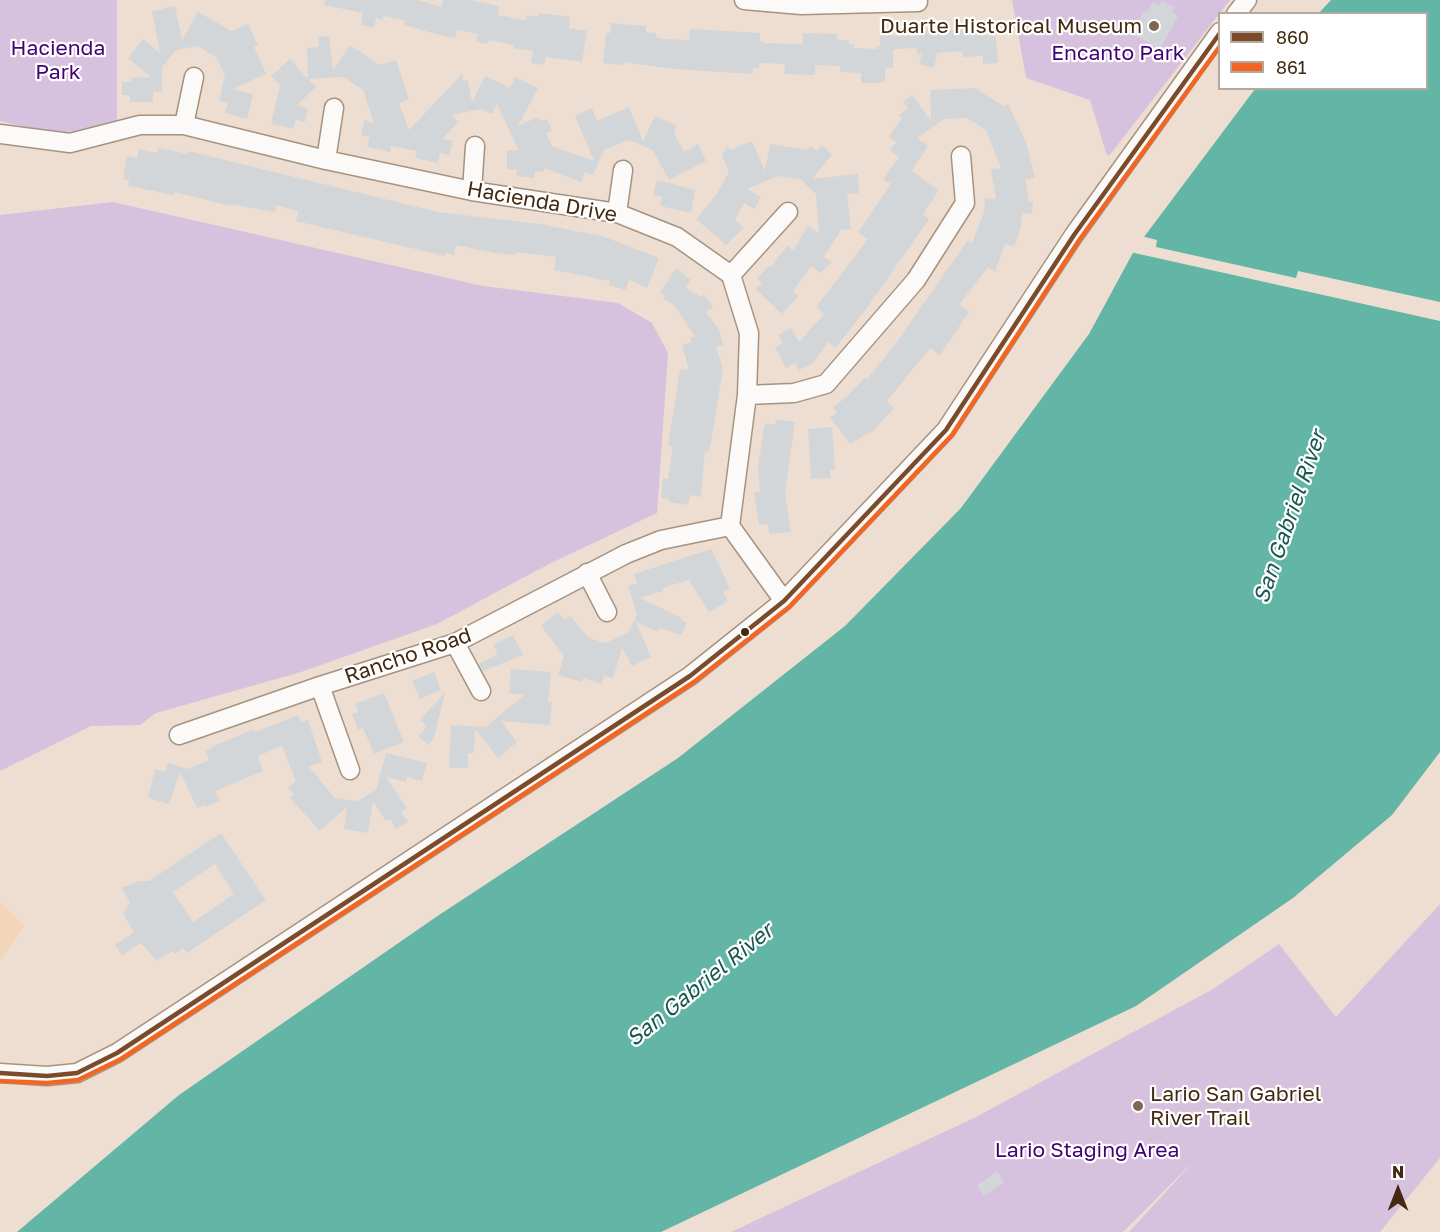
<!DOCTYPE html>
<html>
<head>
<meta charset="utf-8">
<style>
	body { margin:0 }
	#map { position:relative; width:1440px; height:1232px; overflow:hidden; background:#edded1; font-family:"Golos Text",sans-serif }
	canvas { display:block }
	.legend { position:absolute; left:1218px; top:12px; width:210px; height:78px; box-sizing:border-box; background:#fff; border:2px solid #b4a99f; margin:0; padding:8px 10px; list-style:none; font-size:18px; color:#432910 }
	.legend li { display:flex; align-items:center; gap:12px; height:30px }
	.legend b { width:30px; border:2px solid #b4a99f }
	.north { position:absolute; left:1368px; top:1160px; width:60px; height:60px; -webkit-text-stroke:4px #fff; paint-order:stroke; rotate:0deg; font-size:16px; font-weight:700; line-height:24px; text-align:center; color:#432910 }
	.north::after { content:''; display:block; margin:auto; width:21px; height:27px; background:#432910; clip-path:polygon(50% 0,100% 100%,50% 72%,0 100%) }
</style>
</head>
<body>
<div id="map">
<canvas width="1440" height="1232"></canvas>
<ul class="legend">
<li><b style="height:8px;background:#7a4b2a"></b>860</li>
<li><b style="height:8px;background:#f26522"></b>861</li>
</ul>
<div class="north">N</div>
</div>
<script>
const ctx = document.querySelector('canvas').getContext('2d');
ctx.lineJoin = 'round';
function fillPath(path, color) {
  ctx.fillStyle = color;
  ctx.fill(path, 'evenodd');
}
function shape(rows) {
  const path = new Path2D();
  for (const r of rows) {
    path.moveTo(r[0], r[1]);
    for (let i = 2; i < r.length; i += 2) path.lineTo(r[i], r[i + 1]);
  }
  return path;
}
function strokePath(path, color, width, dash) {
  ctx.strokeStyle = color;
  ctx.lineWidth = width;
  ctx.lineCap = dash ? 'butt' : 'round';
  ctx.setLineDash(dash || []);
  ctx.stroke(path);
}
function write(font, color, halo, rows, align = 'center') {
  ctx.font = font + ' "Golos Text",sans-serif';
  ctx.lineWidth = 4.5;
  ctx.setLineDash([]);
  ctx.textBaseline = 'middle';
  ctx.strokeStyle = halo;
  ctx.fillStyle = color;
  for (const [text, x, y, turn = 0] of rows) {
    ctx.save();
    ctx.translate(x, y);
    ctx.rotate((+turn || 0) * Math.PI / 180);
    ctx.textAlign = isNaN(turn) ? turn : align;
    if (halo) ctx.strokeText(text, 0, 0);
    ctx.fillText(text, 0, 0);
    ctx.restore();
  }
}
const built = shape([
	[0,901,24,926,0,960]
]);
const green = shape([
	[0,0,117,0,117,120,78,131,52,133,0,121],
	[1012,0,1230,0,1109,156,1106,153,1090,100,1026,78],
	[113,202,483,286,618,303,652,323,668,353,657,513,549,564,437,624,301,672,156,713,140,725,91,726,0,771,0,215],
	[1440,904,1440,1158,1380,1232,1129,1232,1196,1159,1123,1232,731,1232,976,1117,1213,989,1279,944,1336,1017]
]);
const water = shape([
	[1331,0,1440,0,1440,752,1392,815,1293,898,1136,1006,661,1232,17,1232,179,1095,436,917,678,758,845,626,961,508,1089,334,1135,249,1255,89,1426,88,1426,14,1319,13]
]);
const pier = shape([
	[1141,236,1157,240,1156,247,1296,278,1298,271,1440,302,1440,321,1130,252]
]);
const building = shape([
	[325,0,418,0,442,7,443,0,470,0,499,6,498,15,525,20,526,15,538,17,539,13,570,17,569,28,587,31,582,62,546,57,544,65,531,63,533,51,513,48,514,45,489,40,488,44,476,42,478,34,457,30,455,38,436,34,404,25,405,20,383,16,383,20,376,18,374,28,361,25,363,13,324,5],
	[1162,0,1175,7,1172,12,1178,16,1160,49,1131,33,1144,11,1147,12,1153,2,1159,5],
	[175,6,182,40,198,12,232,31,248,24,258,45,254,47,266,74,232,89,253,94,247,119,225,113,228,103,219,101,225,75,216,57,197,46,176,50,162,67,162,92,153,92,153,102,130,102,130,95,122,95,122,82,131,82,131,78,151,77,128,58,143,39,160,53,152,11],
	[611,23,646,26,646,32,656,33,656,37,664,39,689,40,690,29,760,33,760,41,764,43,803,44,803,33,837,34,837,40,849,40,849,44,854,44,854,48,877,49,877,46,880,46,880,35,916,36,915,29,934,28,934,31,976,28,976,34,996,36,998,63,983,64,983,56,963,57,963,51,937,53,934,68,919,64,922,54,917,55,917,48,895,49,893,51,893,68,885,67,885,81,879,83,861,83,861,73,840,72,840,66,815,65,815,75,784,74,785,64,759,63,759,68,753,67,753,74,673,69,624,62,624,65,603,63,606,33,610,33],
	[329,36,333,71,350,45,380,65,396,60,409,99,399,103,409,130,462,74,463,81,468,80,472,102,485,76,510,88,515,77,538,88,518,126,538,117,541,121,547,119,552,130,546,133,552,146,594,161,575,116,592,108,597,121,629,107,643,141,655,116,677,126,674,133,684,152,698,144,706,161,669,180,653,150,629,140,604,150,593,175,585,172,581,182,544,168,544,172,535,171,534,178,516,176,517,170,507,169,507,150,519,151,497,104,492,114,481,109,451,115,458,122,442,139,453,141,449,155,440,153,438,163,415,158,417,151,391,146,390,152,367,147,370,137,361,135,364,120,374,123,363,90,343,77,308,79,316,87,297,105,308,108,305,122,296,120,293,129,271,124,280,85,271,76,290,59,308,79,307,48,319,47,318,37],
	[975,88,1003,106,1008,104,1026,142,1035,178,1025,179,1029,201,1033,202,1032,214,1022,213,1021,227,1014,247,1005,244,995,272,988,267,959,305,969,312,940,355,930,348,887,401,894,408,874,430,850,444,830,417,837,413,833,407,848,396,865,377,867,379,894,346,968,240,972,243,984,212,985,198,996,199,991,169,1001,168,986,130,967,118,944,119,917,138,928,146,912,171,939,190,923,214,929,219,867,308,835,348,828,342,813,363,799,370,795,363,786,368,775,347,783,344,778,335,791,328,799,342,824,314,816,307,868,239,858,232,891,184,883,179,899,157,890,150,896,142,889,137,902,118,899,115,908,108,903,102,912,95,931,121,930,90],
	[752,141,765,171,770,144,807,150,811,146,817,151,822,145,832,155,812,179,858,174,859,193,847,194,851,229,841,230,824,257,832,262,821,273,811,266,793,291,798,296,782,314,756,289,762,283,757,278,769,266,771,267,787,246,793,250,808,226,819,233,816,194,800,179,778,176,747,189,761,197,754,209,744,203,735,220,744,228,726,245,696,219,716,195,729,172,722,156,727,146,730,150],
	[158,148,188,154,188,151,438,212,539,224,602,236,659,258,647,288,629,280,626,290,609,285,610,281,554,270,556,257,516,252,516,255,494,253,456,245,454,255,446,253,445,256,296,221,298,211,276,205,275,212,231,204,231,206,175,192,174,195,128,186,129,180,123,179,127,156,137,158,139,149,157,153],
	[657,180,695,190,691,213,660,206,662,197,653,195],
	[676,268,691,280,686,288,701,297,704,295,713,307,706,312,719,330,723,345,716,347,723,368,711,442,708,452,705,451,701,497,690,495,688,505,669,502,669,499,661,498,663,479,668,479,673,446,668,445,680,369,689,370,682,345,692,342,690,338,695,336,674,305,663,299,665,295,660,293],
	[776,419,795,422,785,493,791,532,769,534,768,524,759,525,754,493,760,492,758,467,764,427,766,423,775,425],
	[832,427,835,470,830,470,831,478,811,479,808,429],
	[711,549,730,588,723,592,728,601,709,612,689,580,662,588,663,591,640,598,682,618,681,620,687,623,681,635,660,628,658,632,636,622,651,657,632,666,622,648,613,678,604,676,602,684,583,678,582,682,558,675,564,656,541,626,558,612,565,620,570,616,589,638,605,643,628,633,637,614,628,586,637,583,634,574],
	[513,635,523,655,483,671,479,664,498,654,493,645],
	[511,669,551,672,548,702,552,702,550,725,501,721,517,742,498,758,475,729,474,753,468,753,468,768,449,768,451,725,486,727,524,695,509,693],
	[434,672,441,690,420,699,412,681],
	[445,692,434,738,428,745,418,736,427,727,420,720],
	[384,693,404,742,374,754,363,728,358,730,352,714,358,712,355,704],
	[298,715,301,722,308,720,322,762,309,767,335,798,358,801,376,790,386,753,427,763,422,781,407,777,406,782,386,777,407,808,401,812,408,822,396,829,391,820,386,821,373,801,368,833,344,829,347,807,320,831,290,798,294,795,288,788,296,781,282,746,258,756,263,771,215,791,220,801,206,807,205,805,197,808,180,772,169,804,148,798,155,769,165,772,168,763,188,769,209,760,206,751,214,746,254,729,255,732],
	[221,833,266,900,187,953,183,948,175,954,172,951,157,961,141,943,122,955,115,945,134,932,123,914,130,902,121,888,138,881,149,881],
	[215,864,234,894,193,922,173,892],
	[997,1171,1004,1182,984,1196,977,1186]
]);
const minor = shape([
	[744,0,801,5,918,2],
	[1236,14,1247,0],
	[184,125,194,77],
	[0,134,70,143,140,125,184,125,326,160,472,191,617,213,677,237,731,275,749,333,747,395,730,526,784,601],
	[326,160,334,108],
	[472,191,475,146],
	[617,213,623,170],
	[731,275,788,212],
	[747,395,794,393,826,384,916,280,965,203,961,156],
	[587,573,607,612],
	[455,643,481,691],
	[320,686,350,770],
	[179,735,320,686,455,643,626,554,661,540,730,526],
	[0,1073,47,1076,77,1073,117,1053,690,676,784,601,946,430,1074,235,1220,32]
]);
const bus1 = shape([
	[0,1073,47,1076,77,1073,117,1053,690,676,784,601,946,430,1074,235,1220,33]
]);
const bus2 = shape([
	[0,1081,47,1083,78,1080,121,1059,694,682,789,607,952,435,1080,239,1220,46]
]);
const markers = [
	[1154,26,6,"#7e6854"],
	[745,632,5,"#432910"],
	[1138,1106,6,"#7e6854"]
];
const poiNames = [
	["Duarte Historical Museum",1142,26],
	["Lario San Gabriel",1150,1094,"left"],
	["River Trail",1150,1118,"left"]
];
const parkNames = [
	["Hacienda",58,48],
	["Park",58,72],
	["Encanto Park",1118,53],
	["Lario Staging Area",1087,1150]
];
const streetNames = [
	["Hacienda Drive",542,202,10],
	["Rancho Road",408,656,-19]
];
const waterNames = [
	["San Gabriel River",1290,517,-71],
	["San Gabriel River",700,985,-39]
];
fillPath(built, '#f4d5ba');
fillPath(green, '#d6c2de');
fillPath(water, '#63b5a6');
fillPath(pier, '#edded1');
fillPath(building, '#d3d6d8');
strokePath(minor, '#a59380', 21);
strokePath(minor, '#fcfaf8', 18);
strokePath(bus1, '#7a4b2a', 4.5);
strokePath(bus2, '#f26522', 4.5);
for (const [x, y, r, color] of markers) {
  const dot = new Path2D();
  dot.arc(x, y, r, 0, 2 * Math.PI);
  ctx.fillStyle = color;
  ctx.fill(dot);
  strokePath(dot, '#fff', 2);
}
write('21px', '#432910', '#fff', poiNames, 'right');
write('21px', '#430273', '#fff', parkNames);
write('21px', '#432910', '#fff', streetNames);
write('italic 22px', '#18584f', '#fff', waterNames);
</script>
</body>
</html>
